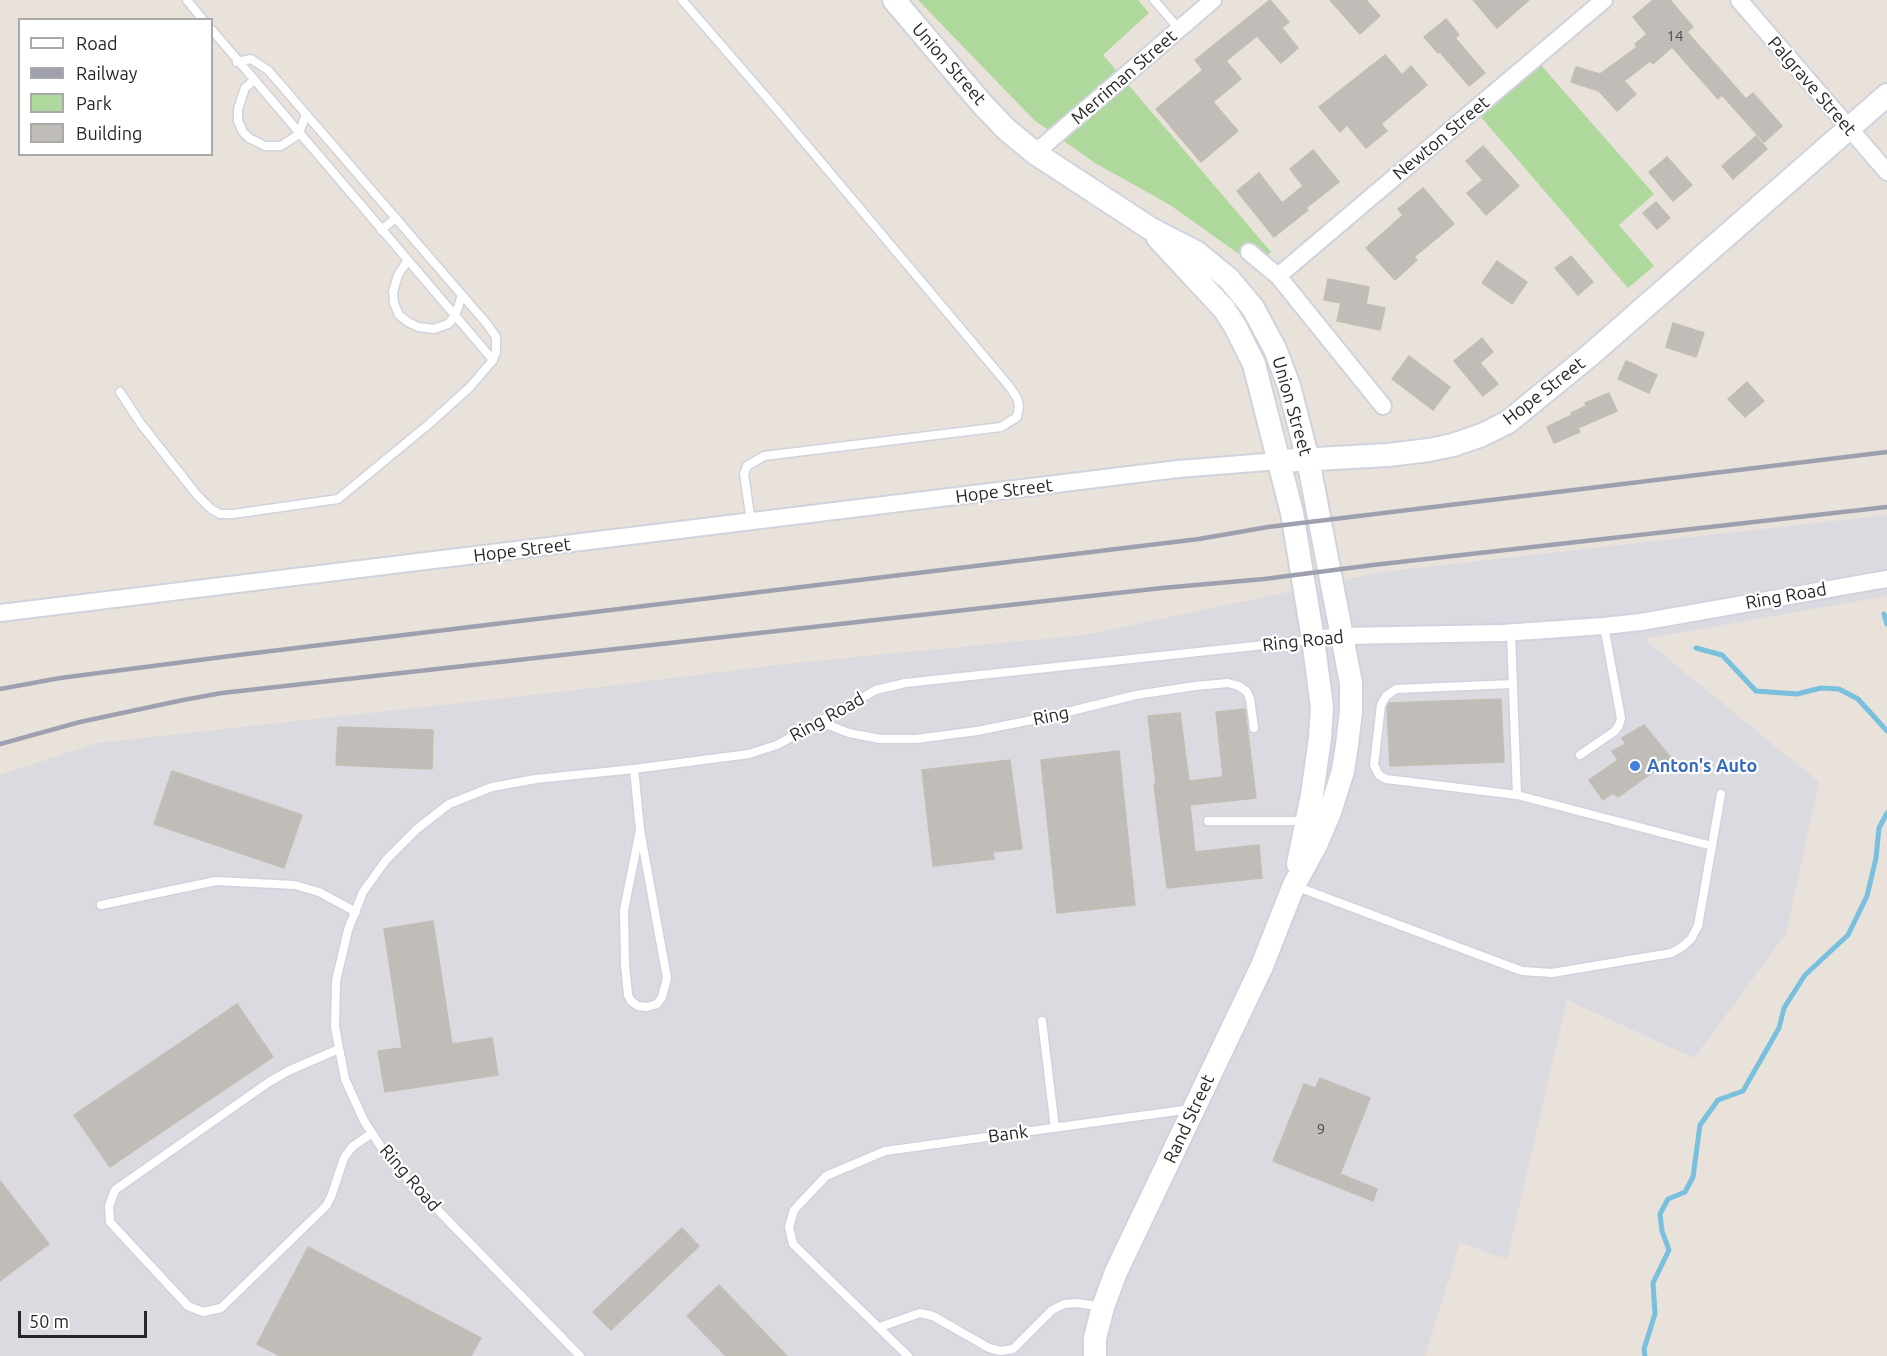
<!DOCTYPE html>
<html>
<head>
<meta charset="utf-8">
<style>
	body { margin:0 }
	#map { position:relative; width:1887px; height:1356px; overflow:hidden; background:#e8e2da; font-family:Ubuntu,sans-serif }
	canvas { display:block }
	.legend { position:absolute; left:18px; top:18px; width:195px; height:138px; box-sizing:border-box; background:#fff; border:2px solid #a9a9a9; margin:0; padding:8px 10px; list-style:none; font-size:18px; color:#272727 }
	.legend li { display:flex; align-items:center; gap:12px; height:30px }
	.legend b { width:30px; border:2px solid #a9a9a9 }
	.scale { position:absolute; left:18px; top:1311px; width:129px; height:27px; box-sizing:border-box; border:3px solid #272727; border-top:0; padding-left:8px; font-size:18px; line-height:21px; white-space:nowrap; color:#272727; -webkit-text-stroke:4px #fff; paint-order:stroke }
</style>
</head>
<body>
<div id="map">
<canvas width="1887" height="1356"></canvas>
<ul class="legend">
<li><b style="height:8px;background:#fff"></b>Road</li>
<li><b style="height:8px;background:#9ea0af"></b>Railway</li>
<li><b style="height:16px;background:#afd89d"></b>Park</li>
<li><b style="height:16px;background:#c0bcb7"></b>Building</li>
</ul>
<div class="scale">50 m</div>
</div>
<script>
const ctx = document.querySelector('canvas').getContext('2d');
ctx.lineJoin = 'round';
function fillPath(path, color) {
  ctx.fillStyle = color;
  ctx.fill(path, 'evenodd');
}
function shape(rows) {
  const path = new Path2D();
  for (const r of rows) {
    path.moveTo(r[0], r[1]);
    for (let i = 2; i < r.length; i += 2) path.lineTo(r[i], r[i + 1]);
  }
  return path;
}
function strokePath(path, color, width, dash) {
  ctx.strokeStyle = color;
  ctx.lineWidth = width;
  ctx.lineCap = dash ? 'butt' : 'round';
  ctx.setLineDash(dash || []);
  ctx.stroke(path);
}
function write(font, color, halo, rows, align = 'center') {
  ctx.font = font + ' Ubuntu,sans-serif';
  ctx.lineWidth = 4.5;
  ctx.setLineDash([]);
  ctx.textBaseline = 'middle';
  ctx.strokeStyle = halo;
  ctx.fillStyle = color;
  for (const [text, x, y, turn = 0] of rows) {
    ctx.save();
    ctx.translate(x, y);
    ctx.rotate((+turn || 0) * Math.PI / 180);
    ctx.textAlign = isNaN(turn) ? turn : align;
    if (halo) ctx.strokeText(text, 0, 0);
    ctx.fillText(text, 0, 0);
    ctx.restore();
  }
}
const industrial = shape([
	[1887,515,1887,596,1644,639,1819,782,1786,934,1694,1058,1567,1000,1507,1259,1460,1243,1425,1356,0,1356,0,775,97,743,551,693,794,663,1085,635,1382,572]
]);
const green = shape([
	[918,0,1138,0,1149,13,1103,55,1271,252,1256,266,1170,205,1095,163,1034,120],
	[1540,64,1654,194,1619,225,1654,266,1628,288,1480,116]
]);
const stream = shape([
	[1884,614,1887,624],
	[1696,648,1722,655,1756,691,1797,694,1821,688,1839,689,1858,699,1887,731],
	[1645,1356,1644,1349,1655,1314,1653,1283,1669,1250,1662,1231,1660,1214,1668,1199,1685,1192,1693,1177,1700,1125,1718,1100,1743,1091,1779,1028,1784,1008,1805,975,1848,935,1867,896,1876,858,1879,828,1887,813]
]);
const building = shape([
	[1270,0,1289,22,1282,28,1298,48,1281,63,1257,36,1226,61,1241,79,1213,102,1238,131,1201,162,1156,109,1203,70,1195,60,1270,0],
	[1330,0,1366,0,1380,16,1360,34,1330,0],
	[1473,0,1529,0,1497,28,1473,0],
	[1653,0,1670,0,1693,27,1687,32,1746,99,1753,93,1782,126,1764,142,1722,95,1718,99,1672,47,1653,64,1650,61,1624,81,1636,94,1617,111,1599,91,1571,82,1576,67,1600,74,1637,47,1635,44,1647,34,1633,17,1653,0],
	[1446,19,1459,35,1455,38,1485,73,1469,86,1440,52,1438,53,1424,37,1446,19],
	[1385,55,1402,75,1411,66,1427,85,1381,124,1387,131,1366,148,1347,125,1340,132,1319,107,1385,55],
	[1756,136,1767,149,1733,179,1722,166,1756,136],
	[1483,146,1519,186,1486,215,1467,193,1483,180,1466,161,1483,146],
	[1313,150,1339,182,1306,208,1308,210,1274,237,1237,191,1259,173,1282,203,1303,186,1290,169,1313,150],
	[1667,157,1692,185,1673,201,1649,172,1667,157],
	[1423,188,1454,224,1414,257,1417,260,1395,280,1366,248,1403,215,1398,209,1423,188],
	[1656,202,1670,218,1657,229,1643,213,1656,202],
	[1571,256,1593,282,1578,295,1555,268,1571,256],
	[1497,261,1527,282,1512,304,1482,283,1497,261],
	[1328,279,1369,287,1366,304,1385,308,1380,330,1337,321,1341,303,1324,300,1328,279],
	[1673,323,1704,333,1696,357,1666,347,1673,323],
	[1482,338,1493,352,1480,363,1498,384,1483,396,1454,361,1482,338],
	[1409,356,1450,387,1433,410,1392,379,1409,356],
	[1626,361,1657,375,1649,393,1618,379,1626,361],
	[1747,382,1764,401,1745,417,1728,399,1747,382],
	[1609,393,1617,411,1578,428,1580,432,1554,443,1547,427,1572,415,1571,413,1586,406,1585,403,1609,393],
	[1501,699,1504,762,1390,766,1387,707,1389,703,1501,699],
	[1245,709,1256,798,1190,805,1195,852,1259,845,1262,878,1167,888,1154,785,1156,784,1148,716,1180,713,1189,781,1223,777,1216,712,1245,709],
	[1644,725,1672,759,1618,797,1613,793,1603,800,1589,780,1618,760,1612,751,1626,744,1622,738,1644,725],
	[338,727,433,730,432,769,336,765,338,727],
	[1119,751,1135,905,1057,913,1041,760,1119,751],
	[1010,760,1022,849,993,852,994,859,933,866,922,770,1010,760],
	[172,771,302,815,284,868,154,824,172,771],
	[433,921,452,1044,492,1038,498,1075,385,1092,378,1051,402,1048,384,929,433,921],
	[237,1004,273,1057,110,1167,74,1115,237,1004],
	[1320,1078,1370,1098,1340,1174,1377,1189,1373,1201,1273,1161,1304,1084,1315,1088,1320,1078],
	[0,1181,49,1244,0,1281,0,1181],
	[682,1228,699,1246,611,1330,593,1312,682,1228],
	[308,1247,481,1338,471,1356,280,1356,257,1344,308,1247],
	[719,1285,787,1356,726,1356,687,1316,719,1285]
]);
const lane = shape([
	[187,0,203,20],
	[682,0,774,106,1009,386,1017,398,1019,406,1017,417,1001,427,764,456,747,466,744,474,751,522],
	[1154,0,1179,29],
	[212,30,493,360],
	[253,81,245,88,238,109,238,121,243,132,249,138,265,146,281,146,299,134,306,114],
	[381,230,396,218],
	[408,260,398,275,393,292,394,303,399,315,408,322,418,327,434,329,448,324,455,316,462,295],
	[120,392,141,424,197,495,211,509,220,514,233,514,338,499,429,424,470,387,493,360,496,352,496,337,487,324,268,70,251,59,237,62],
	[1511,633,1517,795,1712,846],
	[1513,684,1396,689,1386,696,1381,705,1374,765,1379,775,1386,779,1517,795],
	[818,721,849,733,880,739,916,739,977,731,1047,717,1136,695,1195,686,1228,683,1239,686,1247,692,1250,699,1254,728],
	[1580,755,1615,731,1619,725,1621,718,1604,626],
	[634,769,640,830,667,978,662,997,657,1004,647,1007,638,1006,631,1001,628,995,625,964,624,910,640,830],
	[1208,821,1304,821],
	[1295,886,1522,971,1552,973,1671,953,1682,947,1691,939,1698,926,1721,794],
	[101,905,216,881,295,885,319,892,356,912],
	[1042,1021,1055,1128],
	[339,1049,288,1071,269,1082,115,1190,109,1206,110,1222,188,1306,203,1312,221,1308,326,1206,331,1197,344,1158,352,1147,372,1133],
	[880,1327,920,1313,933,1316,989,1348,1001,1351,1013,1349,1052,1310,1064,1304,1078,1303,1102,1307],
	[580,1356,391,1162,364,1121,345,1079,335,1027,336,981,348,930,363,892,386,860,417,829,449,804,492,787,536,779,634,769,749,754,777,745,876,690,905,683,1311,640],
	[908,1356,793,1244,789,1227,794,1210,826,1176,885,1151,1191,1109]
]);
const street = shape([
	[1739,0,1887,172],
	[1035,153,1213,0],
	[1249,252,1278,276,1383,406],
	[1278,276,1604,0],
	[0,613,1178,469,1280,461],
	[1313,639,1343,636,1502,633,1604,626,1641,622,1887,579]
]);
const secondary = shape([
	[894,0,983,105,1007,130,1035,153,1151,229,1196,252,1229,279,1253,308,1275,349,1289,386,1308,460,1351,683,1351,711,1347,745,1343,771,1330,812,1316,845,1294,885,1262,966,1116,1272,1103,1307,1095,1338,1095,1356],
	[1158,238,1224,309,1235,326,1254,364,1292,513,1313,639,1322,707,1320,738,1312,795,1298,864],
	[1280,461,1388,455,1429,450,1453,445,1482,435,1508,422,1589,356,1887,95]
]);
const rail = shape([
	[0,689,60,678,238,655,1199,539,1268,527,1887,452],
	[0,744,80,722,183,700,222,693,1162,588,1264,579,1373,565,1887,507]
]);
const markers = [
	[1635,766,6,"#3f7fe0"]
];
const numberNames = [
	["14",1675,36],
	["9",1321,1129]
];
const streetNames = [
	["Union Street",949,64,49],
	["Merriman Street",1124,77,-41],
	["Palgrave Street",1812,86,49],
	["Newton Street",1441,138,-40],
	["Hope Street",1544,391,-38],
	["Union Street",1292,406,74],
	["Hope Street",1004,491,-7],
	["Hope Street",522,550,-7],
	["Ring Road",1786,596,-10],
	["Ring Road",1303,641,-6],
	["Ring",1051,716,-12],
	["Ring Road",827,717,-29],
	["Rand Street",1189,1119,-65],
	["Bank",1008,1134,-8],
	["Ring Road",410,1178,49]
];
const shopNames = [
	["Anton's Auto",1647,766]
];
fillPath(industrial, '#dcdae1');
fillPath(green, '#afd89d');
strokePath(stream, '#79bfde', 5);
fillPath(building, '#c0bcb7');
strokePath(building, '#c3beb4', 1.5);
strokePath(lane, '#d0d2de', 11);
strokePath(street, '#d0d2de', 20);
strokePath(secondary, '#d0d2de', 26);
strokePath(lane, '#fff', 8);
strokePath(street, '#fff', 16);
strokePath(secondary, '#fff', 22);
strokePath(rail, '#9ea0af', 4.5);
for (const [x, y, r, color] of markers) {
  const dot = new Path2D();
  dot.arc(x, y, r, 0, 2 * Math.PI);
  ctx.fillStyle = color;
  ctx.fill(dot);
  strokePath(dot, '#fff', 2);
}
write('15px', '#4d4c4b', null, numberNames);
write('18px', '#272727', '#fff', streetNames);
write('bold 18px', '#366cbe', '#fff', shopNames, 'left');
</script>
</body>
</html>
